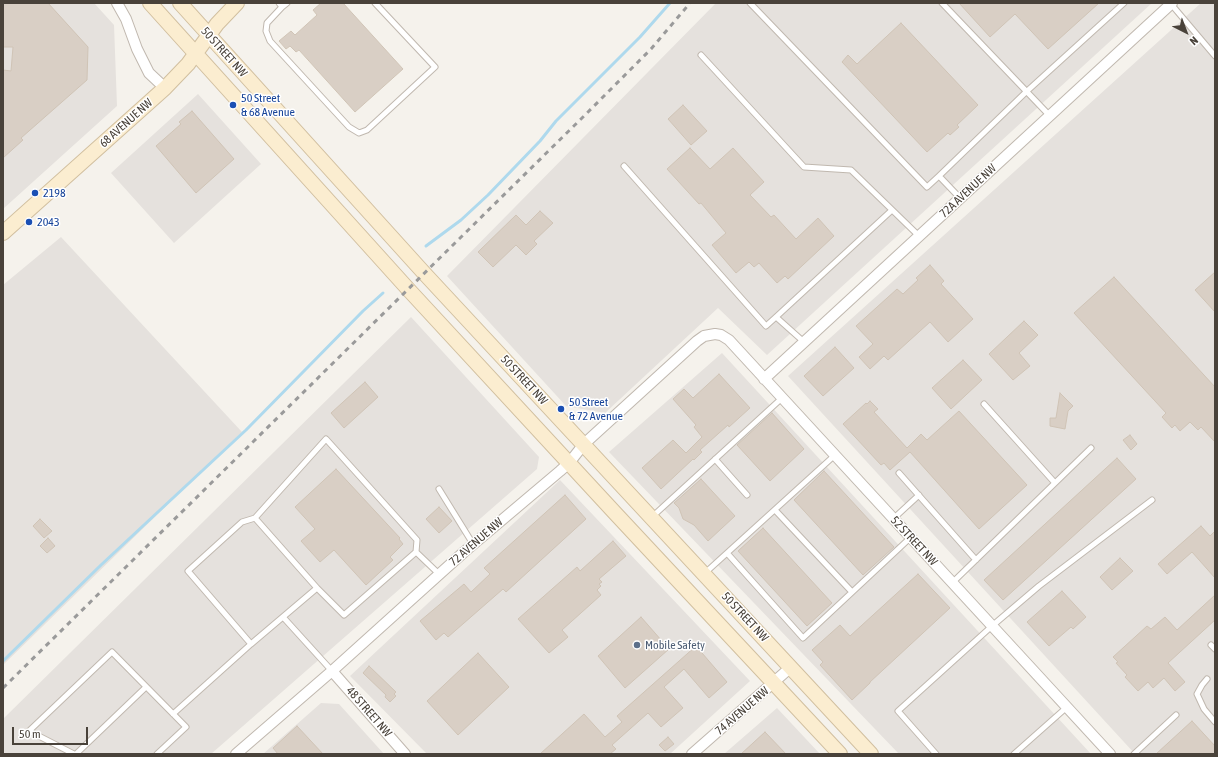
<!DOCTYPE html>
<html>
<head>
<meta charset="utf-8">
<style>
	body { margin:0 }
	#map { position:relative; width:1218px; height:757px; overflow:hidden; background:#f5f2ec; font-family:"Asap Condensed",sans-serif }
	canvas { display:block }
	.frame { position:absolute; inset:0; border:4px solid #49423a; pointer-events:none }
	.north { position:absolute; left:1166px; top:12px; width:40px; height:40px; -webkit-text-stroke:3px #fff; paint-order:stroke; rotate:138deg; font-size:11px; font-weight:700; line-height:16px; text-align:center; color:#49423a }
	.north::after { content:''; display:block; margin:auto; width:14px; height:18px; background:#49423a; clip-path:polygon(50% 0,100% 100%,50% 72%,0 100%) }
	.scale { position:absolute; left:12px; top:727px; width:76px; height:18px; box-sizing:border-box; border:2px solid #49423a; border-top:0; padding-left:5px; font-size:12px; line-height:14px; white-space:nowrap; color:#49423a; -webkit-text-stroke:3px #fff; paint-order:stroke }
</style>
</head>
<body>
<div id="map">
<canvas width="1218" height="757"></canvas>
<div class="frame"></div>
<div class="north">N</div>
<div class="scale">50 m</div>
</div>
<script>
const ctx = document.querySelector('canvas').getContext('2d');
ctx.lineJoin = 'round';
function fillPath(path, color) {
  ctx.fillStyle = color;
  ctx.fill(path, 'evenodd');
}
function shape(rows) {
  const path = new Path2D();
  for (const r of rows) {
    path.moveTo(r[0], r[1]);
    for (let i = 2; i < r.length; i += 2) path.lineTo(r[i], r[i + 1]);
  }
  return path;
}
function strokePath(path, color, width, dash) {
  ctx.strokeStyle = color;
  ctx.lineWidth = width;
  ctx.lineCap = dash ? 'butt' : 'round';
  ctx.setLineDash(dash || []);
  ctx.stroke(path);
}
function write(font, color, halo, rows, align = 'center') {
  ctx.font = font + ' "Asap Condensed",sans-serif';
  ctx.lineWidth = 3;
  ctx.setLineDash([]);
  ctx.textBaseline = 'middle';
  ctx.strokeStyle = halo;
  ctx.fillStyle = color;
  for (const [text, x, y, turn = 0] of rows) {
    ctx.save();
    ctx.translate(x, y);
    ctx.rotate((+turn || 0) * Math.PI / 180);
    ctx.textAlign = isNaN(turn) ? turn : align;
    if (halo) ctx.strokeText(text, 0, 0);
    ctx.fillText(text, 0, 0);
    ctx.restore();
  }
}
const industrial = shape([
	[3,3,94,3,114,25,117,106,3,209],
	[716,3,1152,3,767,355,718,308,605,413,566,406,447,276],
	[1201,3,1215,3,1215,754,1135,754,788,376],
	[198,94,261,164,174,243,111,173],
	[61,237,242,432,3,665,3,285],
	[411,317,539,457,537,469,211,754,3,754,3,719],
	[722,353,1091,754,899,754,609,452],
	[560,480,750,681,670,754,427,754,350,676],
	[321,703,339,704,384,754,263,754],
	[777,708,820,754,724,754]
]);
const stream = shape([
	[426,246,461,220,488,195,540,141,556,121,640,37,670,3],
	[3,661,101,565,246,430,363,311,383,293]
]);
const building = shape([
	[3,3,48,3,88,47,87,80,21,138,23,140,3,158,3,70,11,71,13,47,3,47,3,3],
	[321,3,343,3,403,69,355,112,299,50,296,52,290,46,286,49,279,41,291,31,295,35,317,15,313,10,321,3],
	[959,3,1099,3,1048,49,1015,14,990,37,959,3],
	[901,23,978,105,957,125,959,127,950,135,948,133,927,152,842,62,848,55,857,64,901,23],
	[683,105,707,131,691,145,668,119,683,105],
	[192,111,234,159,196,193,156,146,181,124,179,122,192,111],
	[690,148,710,169,733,148,764,182,750,195,771,217,774,215,796,239,818,218,834,236,788,279,785,276,777,283,759,263,754,267,749,262,736,273,712,245,726,233,701,203,699,204,667,169,690,148],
	[540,211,553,223,534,241,537,244,526,255,516,245,493,267,478,252,516,215,526,225,540,211],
	[930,265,944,281,941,284,973,319,948,342,930,322,888,360,884,356,870,369,859,357,873,344,856,326,897,289,903,294,918,280,916,278,930,265],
	[1215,272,1215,312,1195,290,1215,272],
	[1114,277,1215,387,1215,442,1201,427,1198,430,1190,422,1180,431,1175,425,1172,428,1162,417,1166,413,1074,313,1114,277],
	[1024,321,1038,335,1019,353,1030,366,1013,380,989,354,1024,321],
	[835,347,854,368,823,396,804,376,835,347],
	[963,360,982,380,951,409,932,388,963,360],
	[719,374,750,408,729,427,728,425,700,450,702,452,694,460,693,459,661,489,642,468,673,440,686,453,702,437,694,427,696,425,673,399,684,389,693,398,719,374],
	[365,382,378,397,344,428,331,413,365,382],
	[1060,393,1073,406,1068,411,1065,429,1050,426,1050,418,1056,418,1060,393],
	[870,401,878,409,874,412,907,448,921,434,927,440,959,411,1027,485,979,529,910,452,890,470,884,463,881,465,843,424,866,403,867,404,870,401],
	[772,413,804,449,770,481,737,445,772,413],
	[1130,435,1137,444,1131,450,1123,440,1130,435],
	[1117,458,1136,479,1003,600,984,580,1117,458],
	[336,469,400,538,399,539,403,544,390,557,393,560,366,585,334,550,320,562,301,541,315,529,295,507,336,469],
	[824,471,894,547,863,575,794,500,824,471],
	[701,479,735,516,708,541,694,525,683,519,679,508,674,503,701,479],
	[565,495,586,519,506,592,503,589,448,637,444,633,436,640,420,621,464,584,471,592,490,574,484,568,565,495],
	[439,507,452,521,439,533,426,519,439,507],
	[40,519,52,531,44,538,33,526,40,519],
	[1201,526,1210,536,1215,531,1215,578,1192,552,1167,574,1158,564,1201,526],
	[763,528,832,603,807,626,738,551,763,528],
	[48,538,55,546,47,553,40,546,48,538],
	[613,541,626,556,599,579,602,582,599,584,601,586,597,590,601,595,562,630,568,637,549,653,518,619,577,567,580,571,613,541],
	[1120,558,1133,571,1112,590,1100,577,1120,558],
	[918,574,950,608,870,682,870,683,852,700,820,665,823,662,812,650,840,625,850,636,918,574],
	[1062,591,1086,617,1073,629,1071,627,1049,646,1027,622,1062,591],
	[1215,595,1215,620,1168,663,1185,682,1175,691,1164,678,1153,688,1148,682,1138,691,1125,677,1127,675,1116,663,1118,662,1113,657,1147,626,1151,629,1165,617,1177,630,1215,595],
	[641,617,669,649,625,688,598,656,641,617],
	[696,646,727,682,709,698,684,669,664,687,683,708,661,727,648,713,612,745,616,749,610,754,540,754,584,714,605,737,622,722,617,716,696,646],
	[478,653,509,687,458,735,427,701,478,653],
	[369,666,396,692,394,694,396,696,390,702,385,697,386,695,363,673,369,666],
	[1192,721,1215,746,1215,754,1156,754,1192,721],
	[297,726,323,754,278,754,273,748,297,726],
	[765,732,786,754,741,754,765,732],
	[668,737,674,744,665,751,659,745,668,737]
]);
const lane = shape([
	[279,3,282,7,287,3],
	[750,3,927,187,939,176],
	[942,3,1050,116],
	[1171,4,1215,56],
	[282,7,267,23,266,31,270,41,349,127,359,133,367,130,435,67,375,3],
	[701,55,804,167,851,170,919,236],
	[624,166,766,326,776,317],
	[960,198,939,176,1026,92,1124,3],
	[804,342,776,317,892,210],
	[984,404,1055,483],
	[715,459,747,495],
	[899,473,976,560],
	[439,489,473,544],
	[775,510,852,592],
	[653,516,782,398],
	[893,519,919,495],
	[727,553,803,638,910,538],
	[705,573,835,455],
	[952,583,1091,448],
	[317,588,344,615,416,552],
	[283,617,332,671],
	[251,644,188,571,242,522,255,518],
	[1211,645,1215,649],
	[1207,679,1202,685,1197,694,1204,709,1215,722],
	[173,714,251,644,317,588,255,518,326,439,417,540,416,552,439,574],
	[74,754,29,731,112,652,186,727,157,754],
	[76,754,146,687],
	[936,754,898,711,992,626,1039,586,1152,500],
	[1014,754,1067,707],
	[1134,754,1176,715]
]);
const street = shape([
	[117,3,126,19,137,49,149,73,165,88],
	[764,379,1172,3],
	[332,671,405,754],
	[236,754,332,671,464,552,560,471,569,463,584,444,697,341,704,336,715,334,721,335,729,340,1110,754],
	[692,754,791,667]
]);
const secondary = shape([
	[150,3,408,289,615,513,840,754],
	[180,3,424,273,871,754],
	[3,233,165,88,188,64,217,24,237,3]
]);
const rail = shape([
	[3,688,585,115,651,49,690,3]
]);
const markers = [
	[233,105,4,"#1a4fb4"],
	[35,193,4,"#1a4fb4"],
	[29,222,4,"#1a4fb4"],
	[561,409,4,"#1a4fb4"],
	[637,645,4,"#5c6f8a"]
];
const streetNames = [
	["50 STREET NW",224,52,48],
	["68 AVENUE NW",126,123,-42],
	["72A AVENUE NW",968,191,-43],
	["50 STREET NW",524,380,47],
	["52 STREET NW",914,541,47],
	["72 AVENUE NW",476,542,-41],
	["50 STREET NW",745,617,47],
	["74 AVENUE NW",742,711,-41],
	["48 STREET NW",369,712,49]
];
const transitNames = [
	["50 Street",241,98],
	["& 68 Avenue",241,112],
	["2198",43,193],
	["2043",37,222],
	["50 Street",569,402],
	["& 72 Avenue",569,416]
];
const serviceNames = [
	["Mobile Safety",645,645]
];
fillPath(industrial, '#e5e1dd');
strokePath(stream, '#aed9ed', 3);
fillPath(building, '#d9cfc5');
strokePath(building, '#d0c4b6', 1);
strokePath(lane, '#c0b8af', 7);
strokePath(street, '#c0b8af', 12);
strokePath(secondary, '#d1bf9f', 16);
strokePath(lane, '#fff', 5);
strokePath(street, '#fff', 10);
strokePath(secondary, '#fbedd0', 14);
strokePath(rail, '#9a9a9a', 3, [5, 5]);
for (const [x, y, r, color] of markers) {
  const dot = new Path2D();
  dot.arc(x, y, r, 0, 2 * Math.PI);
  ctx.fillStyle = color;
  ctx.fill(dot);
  strokePath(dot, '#fff', 1.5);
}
write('12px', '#49423a', '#fff', streetNames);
write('12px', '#164399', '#fff', transitNames, 'left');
write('12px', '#4e5e75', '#fff', serviceNames, 'left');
</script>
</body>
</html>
